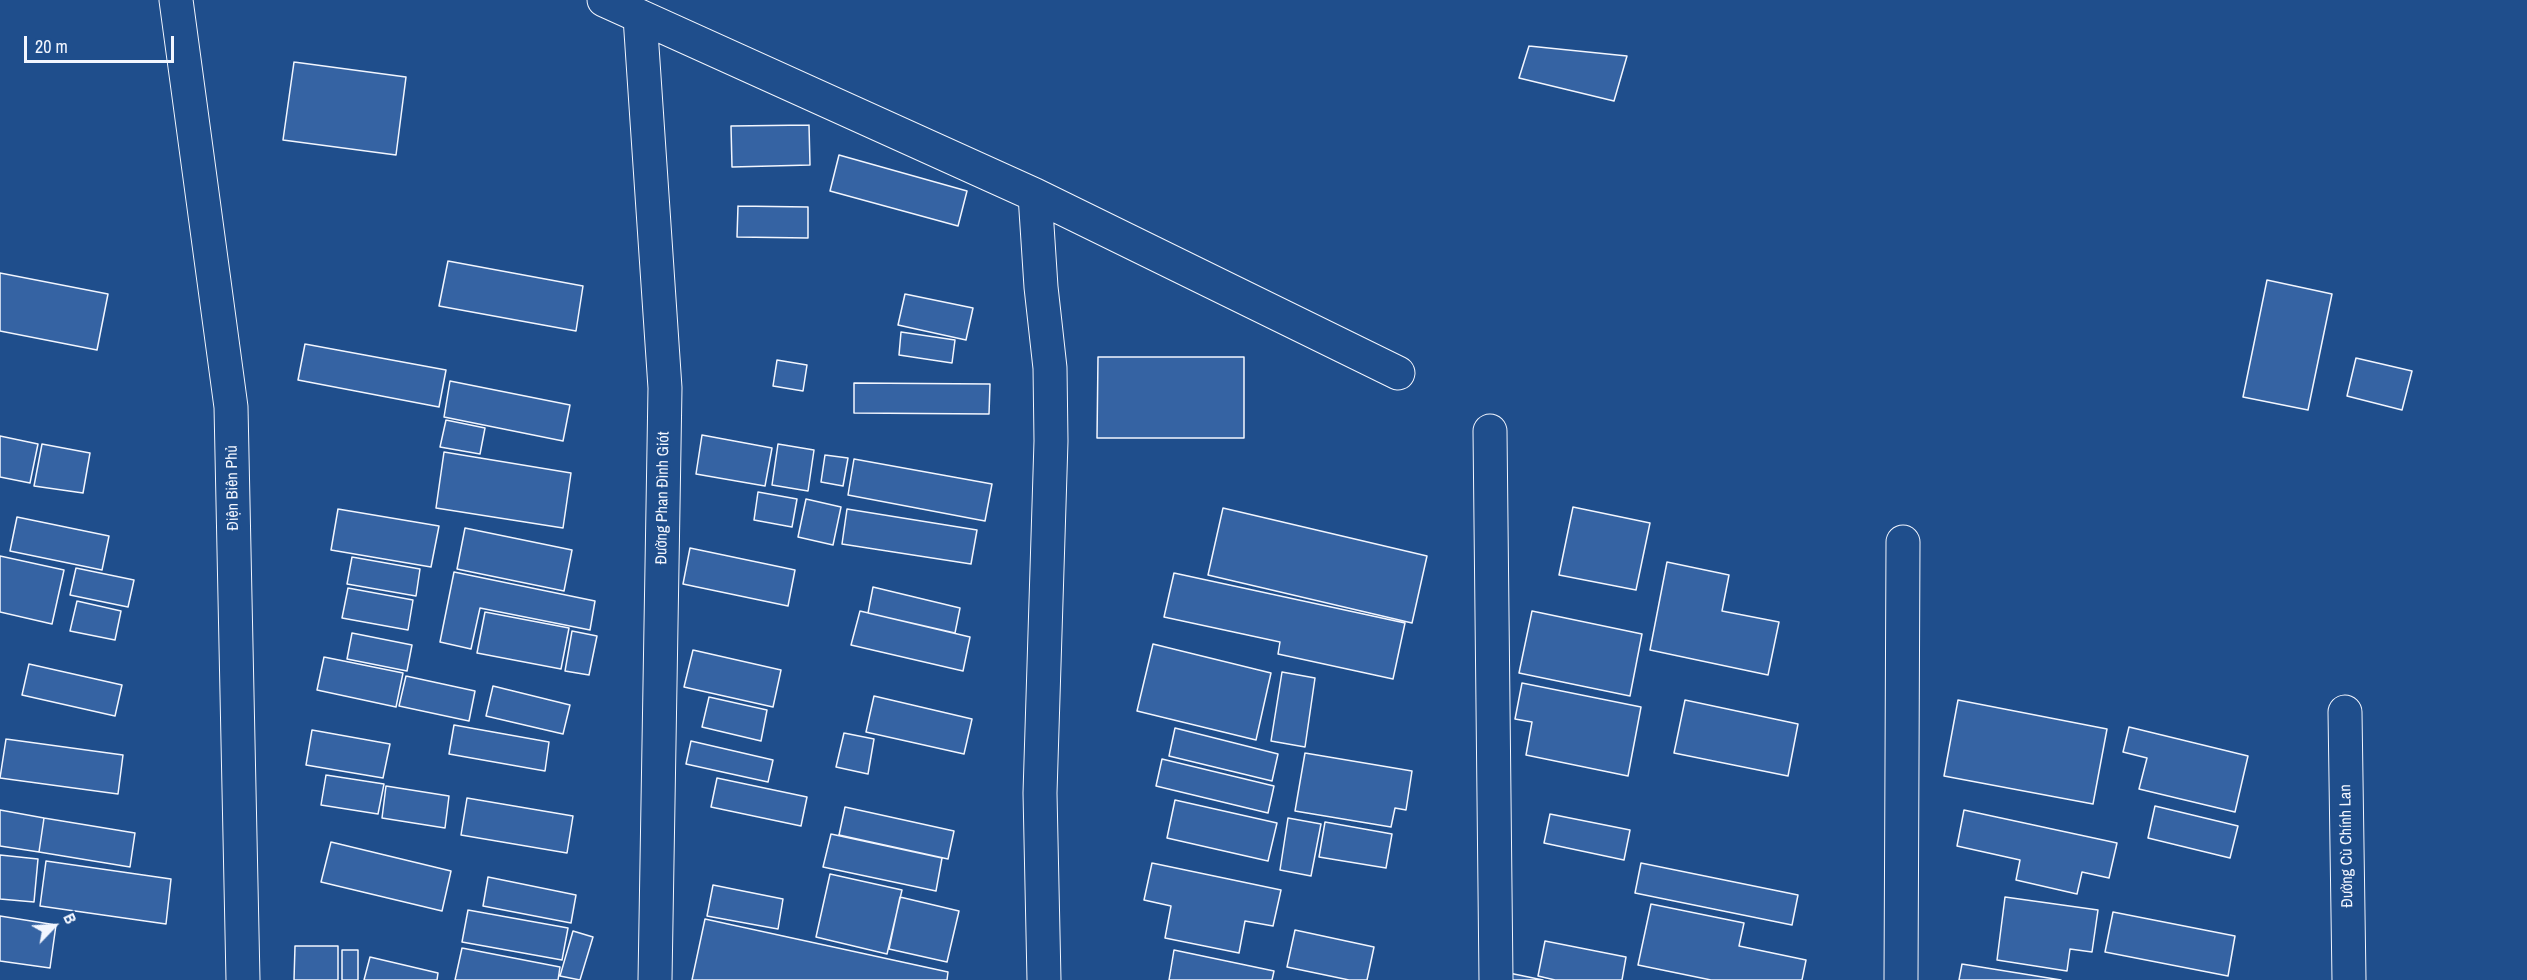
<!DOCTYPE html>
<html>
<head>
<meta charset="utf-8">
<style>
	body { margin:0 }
	#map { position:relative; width:2527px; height:980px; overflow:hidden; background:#1f4e8c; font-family:"Archivo Narrow",sans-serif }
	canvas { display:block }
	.north { position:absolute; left:24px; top:896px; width:60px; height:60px; -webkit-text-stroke:4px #1f4e8c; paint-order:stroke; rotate:65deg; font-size:16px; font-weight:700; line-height:24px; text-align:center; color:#f2f6ff }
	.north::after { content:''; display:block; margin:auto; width:21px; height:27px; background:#f2f6ff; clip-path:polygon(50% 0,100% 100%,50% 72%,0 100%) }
	.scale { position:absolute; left:24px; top:36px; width:150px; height:27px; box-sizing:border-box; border:3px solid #f2f6ff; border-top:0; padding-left:8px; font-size:18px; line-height:21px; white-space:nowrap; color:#f2f6ff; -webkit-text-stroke:4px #1f4e8c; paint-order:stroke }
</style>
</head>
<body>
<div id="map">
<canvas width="2527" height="980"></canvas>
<div class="north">B</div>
<div class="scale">20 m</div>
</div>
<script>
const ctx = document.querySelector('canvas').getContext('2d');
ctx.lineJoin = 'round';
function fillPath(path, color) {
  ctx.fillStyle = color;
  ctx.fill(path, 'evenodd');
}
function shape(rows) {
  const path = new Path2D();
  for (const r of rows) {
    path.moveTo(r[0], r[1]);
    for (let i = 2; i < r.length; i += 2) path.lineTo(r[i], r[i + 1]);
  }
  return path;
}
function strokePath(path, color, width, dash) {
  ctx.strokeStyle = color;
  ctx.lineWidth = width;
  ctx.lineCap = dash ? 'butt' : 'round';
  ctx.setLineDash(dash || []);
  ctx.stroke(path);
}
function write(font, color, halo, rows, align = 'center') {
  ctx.font = font + ' "Archivo Narrow",sans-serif';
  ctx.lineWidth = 4.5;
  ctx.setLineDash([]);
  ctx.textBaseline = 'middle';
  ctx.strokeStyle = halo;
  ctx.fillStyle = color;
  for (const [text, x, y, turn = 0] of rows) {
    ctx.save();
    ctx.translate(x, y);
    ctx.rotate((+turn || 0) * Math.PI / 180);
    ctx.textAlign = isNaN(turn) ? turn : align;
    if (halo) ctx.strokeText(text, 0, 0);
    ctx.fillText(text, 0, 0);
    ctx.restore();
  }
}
const building = shape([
	[1529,46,1627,56,1614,101,1519,78,1529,46],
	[294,62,406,77,396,155,283,140,294,62],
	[809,125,810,165,732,167,731,126,809,125],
	[839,155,967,191,958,226,830,191,839,155],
	[738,206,808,207,808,238,737,237,738,206],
	[448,261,583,286,576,331,439,306,448,261],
	[0,273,108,294,97,350,0,331,0,273],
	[2267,280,2332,294,2308,410,2243,397,2267,280],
	[905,294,973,308,966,340,898,325,905,294],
	[901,332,955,340,952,363,899,355,901,332],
	[305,344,446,370,439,407,298,380,305,344],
	[1098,357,1244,357,1244,438,1097,438,1098,357],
	[2356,358,2412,371,2402,410,2347,396,2356,358],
	[777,360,807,365,803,391,773,386,777,360],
	[450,381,570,405,563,441,444,417,450,381],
	[854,383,990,384,989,414,854,413,854,383],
	[446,420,485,428,480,454,440,447,446,420],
	[702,435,772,448,765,486,696,474,702,435],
	[0,436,38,444,30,483,0,477,0,436],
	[42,444,90,453,83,493,34,486,42,444],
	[778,444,814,450,808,491,772,485,778,444],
	[444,452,571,473,563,528,436,508,444,452],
	[825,455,848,458,843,486,821,482,825,455],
	[854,459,992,484,985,521,848,495,854,459],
	[758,492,797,499,792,527,754,520,758,492],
	[806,499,841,507,833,545,798,537,806,499],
	[1573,507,1650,523,1636,590,1559,575,1573,507],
	[1223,508,1427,556,1412,623,1208,575,1223,508],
	[338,509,439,526,431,567,331,550,338,509],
	[847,509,977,530,971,564,842,544,847,509],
	[17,517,109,536,102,570,10,551,17,517],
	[465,528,572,550,564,591,457,569,465,528],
	[690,548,795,570,788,606,683,584,690,548],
	[0,556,64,570,52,624,0,612,0,556],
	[352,557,420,569,416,596,347,584,352,557],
	[1667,562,1729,575,1722,611,1779,622,1768,675,1650,650,1667,562],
	[76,568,134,580,128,607,70,595,76,568],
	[454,572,595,601,590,630,480,608,471,649,440,642,454,572],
	[1174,573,1405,623,1393,679,1278,654,1280,642,1164,617,1174,573],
	[873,587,960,608,955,633,868,613,873,587],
	[348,588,413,600,408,630,342,618,348,588],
	[77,601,121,611,115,640,70,631,77,601],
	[860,611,970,637,963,671,851,645,860,611],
	[1532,611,1642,634,1630,696,1519,673,1532,611],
	[485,612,569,628,561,669,477,653,485,612],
	[572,631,597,636,589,675,565,671,572,631],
	[352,633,412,645,407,671,347,659,352,633],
	[1153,644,1271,673,1256,740,1137,711,1153,644],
	[693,650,781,670,773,707,684,687,693,650],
	[324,657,403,673,396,707,317,690,324,657],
	[29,664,122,685,115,716,22,695,29,664],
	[1282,672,1315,678,1305,747,1271,741,1282,672],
	[406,676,475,691,469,721,399,706,406,676],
	[1522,683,1641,707,1628,776,1526,755,1532,722,1515,719,1522,683],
	[493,686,570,705,563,734,486,716,493,686],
	[874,696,972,719,964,754,866,732,874,696],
	[709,697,767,710,761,741,702,727,709,697],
	[1685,700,1798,724,1788,776,1674,753,1685,700],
	[1958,700,2107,729,2093,804,1944,776,1958,700],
	[454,725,549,742,545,771,449,754,454,725],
	[2129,727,2248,756,2235,812,2139,789,2147,758,2123,752,2129,727],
	[1175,728,1278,754,1272,781,1169,756,1175,728],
	[312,730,390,744,383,778,306,765,312,730],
	[844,733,874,739,868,774,836,767,844,733],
	[6,739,123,755,118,794,0,778,6,739],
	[691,741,773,760,768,782,686,764,691,741],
	[1305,753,1412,771,1406,810,1395,808,1391,827,1295,811,1305,753],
	[1162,759,1274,786,1268,813,1156,786,1162,759],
	[326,775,384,784,378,814,321,805,326,775],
	[717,778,807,797,801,826,711,807,717,778],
	[386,786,449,796,445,828,382,818,386,786],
	[467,798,573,816,567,853,461,835,467,798],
	[1175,800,1277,823,1268,861,1167,838,1175,800],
	[2155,806,2238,826,2230,858,2148,838,2155,806],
	[845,807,954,831,948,859,839,835,845,807],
	[0,810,44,818,39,852,0,846,0,810],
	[1964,810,2117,843,2109,878,2082,872,2077,894,2016,880,2020,860,1957,846,1964,810],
	[1550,814,1630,830,1624,860,1544,843,1550,814],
	[44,818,135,833,130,867,39,852,44,818],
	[1288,818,1321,824,1311,876,1280,870,1288,818],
	[1325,822,1392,834,1386,868,1319,857,1325,822],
	[831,834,942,858,936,891,823,867,831,834],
	[331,842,451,871,442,911,321,882,331,842],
	[0,855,38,859,34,902,0,899,0,855],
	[46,861,171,879,166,924,40,906,46,861],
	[1152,863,1281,890,1273,926,1245,921,1239,953,1165,938,1171,906,1144,900,1152,863],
	[1641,863,1798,895,1792,925,1635,893,1641,863],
	[830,874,902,890,887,954,816,937,830,874],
	[488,877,576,895,571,923,483,906,488,877],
	[713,885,783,899,778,929,707,916,713,885],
	[900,897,959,911,947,962,889,949,900,897],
	[2005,897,2098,910,2092,952,2070,949,2067,971,1997,960,2005,897],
	[1651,904,1744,923,1739,946,1806,960,1802,980,1711,980,1638,965,1651,904],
	[468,910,568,928,562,960,462,942,468,910],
	[2113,912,2235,936,2228,976,2105,952,2113,912],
	[0,916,56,925,50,968,0,961,0,916],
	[705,919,948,972,947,980,692,980,705,919],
	[1295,930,1374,947,1367,980,1349,980,1287,967,1295,930],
	[573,931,593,937,580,980,560,976,573,931],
	[1545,941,1626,957,1622,980,1555,980,1538,976,1545,941],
	[295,946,338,946,338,980,294,980,295,946],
	[462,948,560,967,558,980,455,980,462,948],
	[342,950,358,950,358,980,342,980,342,950],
	[1174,950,1274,971,1272,980,1169,980,1174,950],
	[370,957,438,973,437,980,364,980,370,957],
	[1962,964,2061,980,1959,980,1962,964],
	[1509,973,1543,980,1508,980,1509,973]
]);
const street = shape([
	[176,0,231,407,243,980],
	[604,0,1035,195,1398,373],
	[640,17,665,388,655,980],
	[1035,195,1041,287,1050,368,1051,441,1040,793,1044,980],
	[1490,431,1496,980],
	[2345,712,2349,980],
	[1901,980,1903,542]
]);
const streetNames = [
	["Điện Biên Phủ",233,488,-91],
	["Đường Phan Đình Giót",663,498,-89],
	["Đường Cù Chính Lan",2347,846,-91]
];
fillPath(building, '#3563a3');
strokePath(building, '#f2f6ff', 1.5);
strokePath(street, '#f2f6ff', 35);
strokePath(street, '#1f4e8c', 33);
write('16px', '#f2f6ff', '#1f4e8c', streetNames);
</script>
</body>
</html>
